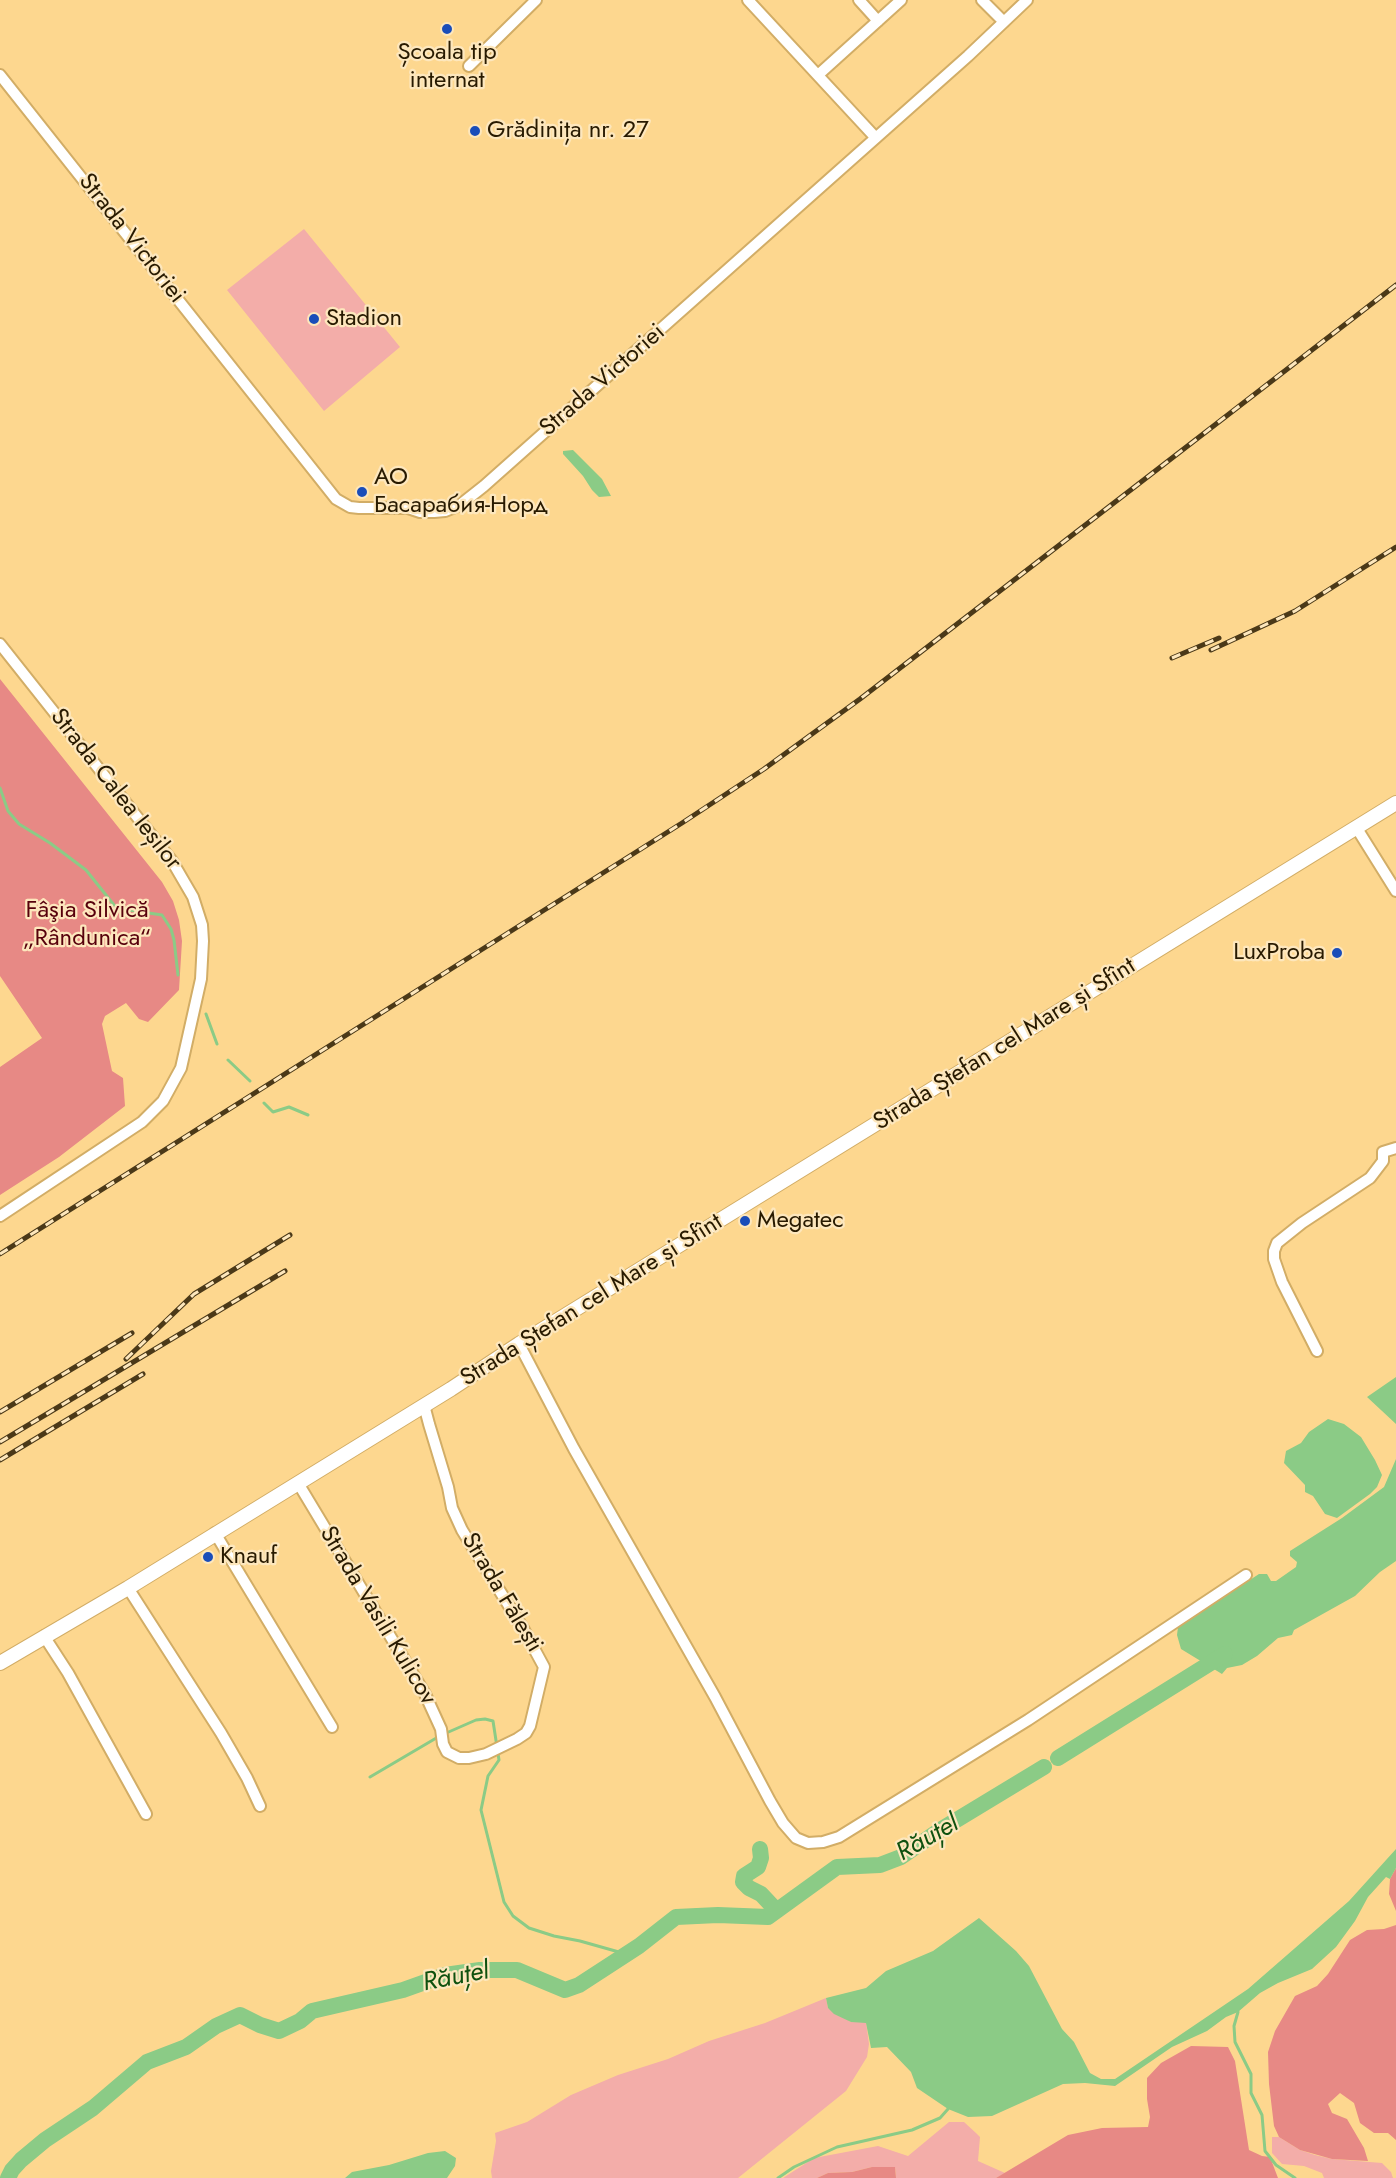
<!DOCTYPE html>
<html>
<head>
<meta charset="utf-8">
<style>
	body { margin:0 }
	canvas { display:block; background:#fdd78f }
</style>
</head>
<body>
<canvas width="1396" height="2178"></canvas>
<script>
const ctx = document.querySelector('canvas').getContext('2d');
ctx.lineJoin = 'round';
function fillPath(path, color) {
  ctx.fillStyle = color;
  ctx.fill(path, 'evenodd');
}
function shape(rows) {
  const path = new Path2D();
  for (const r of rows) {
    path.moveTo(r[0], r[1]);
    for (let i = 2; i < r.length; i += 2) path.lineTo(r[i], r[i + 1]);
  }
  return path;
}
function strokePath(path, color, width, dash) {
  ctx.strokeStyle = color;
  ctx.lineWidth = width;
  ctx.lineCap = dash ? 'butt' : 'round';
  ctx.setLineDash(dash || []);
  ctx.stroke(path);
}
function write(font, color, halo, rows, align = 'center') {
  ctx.font = font + ' Jost,sans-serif';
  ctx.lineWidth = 4.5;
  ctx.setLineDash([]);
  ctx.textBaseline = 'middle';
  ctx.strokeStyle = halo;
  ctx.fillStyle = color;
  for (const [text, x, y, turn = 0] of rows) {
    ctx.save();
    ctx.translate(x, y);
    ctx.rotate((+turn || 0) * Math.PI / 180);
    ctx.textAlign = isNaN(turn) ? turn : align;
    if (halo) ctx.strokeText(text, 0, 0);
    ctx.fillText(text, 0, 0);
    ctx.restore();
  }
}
const green = shape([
	[304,229,400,347,324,411,227,290],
	[826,1998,828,2008,851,2022,866,2022,869,2044,867,2057,846,2091,738,2178,492,2178,491,2171,496,2141,495,2133,527,2122,571,2095,618,2075,668,2059,709,2041,765,2023],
	[949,2122,964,2122,976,2133,980,2137,978,2161,1005,2173,996,2178,896,2178,895,2167,872,2167,852,2172,828,2173,817,2178,783,2178,814,2158,878,2146,908,2156],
	[1272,2137,1279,2137,1300,2150,1315,2155,1332,2159,1382,2163,1391,2172,1393,2178,1324,2178,1322,2173,1304,2166,1282,2164,1272,2153]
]);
const forest = shape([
	[0,679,162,882,173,901,179,920,182,941,179,990,148,1022,139,1019,126,1003,105,1016,102,1024,112,1071,123,1078,125,1106,59,1157,0,1195,0,1067,42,1038,0,976],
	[1396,1868,1396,1911,1389,1894,1390,1879],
	[1396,1925,1396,2140,1388,2133,1374,2133,1360,2123,1354,2103,1340,2093,1328,2104,1332,2113,1347,2119,1364,2148,1368,2161,1332,2159,1300,2150,1279,2137,1274,2126,1269,2084,1268,2052,1275,2031,1295,1996,1317,1986,1328,1974,1350,1940,1367,1930,1384,1929],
	[1191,2046,1228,2047,1235,2061,1249,2150,1262,2156,1270,2157,1278,2178,996,2178,1068,2135,1102,2128,1148,2127,1150,2117,1147,2099,1147,2078,1161,2063],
	[872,2167,895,2167,896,2178,817,2178,828,2173,852,2172]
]);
const water = shape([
	[573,450,602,479,611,496,599,497,592,490,583,476,563,454,563,451],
	[1396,1377,1396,1424,1367,1397],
	[1328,1419,1344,1424,1361,1437,1375,1460,1382,1475,1377,1487,1370,1494,1337,1518,1325,1514,1313,1496,1305,1492,1305,1485,1284,1463,1286,1451,1301,1443,1309,1432],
	[1396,1459,1396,1561,1380,1572,1355,1596,1294,1630,1292,1635,1278,1638,1257,1656,1242,1665,1227,1668,1222,1674,1181,1649,1177,1635,1178,1627,1259,1574,1267,1574,1271,1581,1276,1581,1296,1567,1297,1562,1290,1556,1290,1551,1342,1518,1384,1487],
	[1396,1849,1396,1868,1390,1879,1386,1877,1368,1897,1355,1921,1336,1947,1312,1969,1278,1983,1260,1993,1238,2012,1226,2017,1207,2031,1172,2047,1115,2086,1085,2083,1063,2084,992,2116,968,2117,948,2109,917,2088,911,2072,887,2047,871,2048,866,2023,851,2022,834,2014,828,2008,826,1998,866,1988,886,1971,933,1951,979,1918,1016,1951,1029,1966,1062,2029,1074,2042,1090,2073,1101,2079,1115,2079,1248,1989,1349,1901],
	[445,2151,456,2158,455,2166,447,2178,345,2178,352,2172,389,2165,428,2153]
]);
const stream = shape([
	[0,788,8,811,19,824,50,843,86,870,114,905,122,909,162,915,171,929,174,940,178,975],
	[206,1014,217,1044],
	[228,1060,250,1081],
	[264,1103,273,1112,289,1107,308,1115],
	[444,1734,476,1720,485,1719,493,1721,499,1760,488,1776,481,1810,504,1902,513,1916,529,1928,554,1936,580,1941,626,1954],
	[370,1777,438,1737],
	[1238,2012,1234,2026,1235,2042,1251,2074,1251,2093,1262,2115,1265,2151,1276,2165,1295,2178],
	[778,2178,794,2167,837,2147,912,2130,940,2118,948,2109]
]);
const river = shape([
	[1058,1758,1225,1654],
	[760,1849,761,1858,758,1867,744,1876,743,1882,749,1888,761,1894,776,1910],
	[8,2178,12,2170,21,2160,45,2140,93,2108,147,2062,186,2047,216,2026,240,2015,260,2025,279,2031,300,2021,312,2011,403,1990,445,1975,480,1970,517,1970,565,1990,579,1985,639,1946,676,1917,718,1915,768,1917,837,1867,880,1865,901,1857,940,1830,1044,1767]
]);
const minor = shape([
	[748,0,875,137],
	[859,0,878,21],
	[982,0,1004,22],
	[469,66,536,0],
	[0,75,336,499,350,507,359,508,408,508,420,512,434,512,445,511,460,505,484,486,968,56,1027,0],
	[818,75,901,0],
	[0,644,172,861,193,897,202,925,203,941,201,979,181,1068,163,1101,142,1122,0,1216],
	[1356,827,1396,891],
	[519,1344,574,1449,715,1697,770,1801,783,1823,796,1838,808,1843,823,1842,839,1837,1028,1720,1246,1575],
	[1317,1351,1282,1282,1274,1259,1274,1251,1277,1243,1302,1223,1370,1178,1383,1161,1383,1152,1396,1148],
	[298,1483,425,1694,441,1729,443,1744,447,1752,459,1758,469,1758,486,1754,517,1739,526,1733,530,1726,544,1667,524,1630,462,1530,452,1508,448,1487,429,1424,424,1405],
	[215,1533,332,1727],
	[128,1588,221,1733,247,1778,260,1806],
	[44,1636,68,1673,146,1814]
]);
const major = shape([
	[0,1663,128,1588,451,1389,519,1344,1396,803]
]);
const rail = shape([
	[1211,650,1295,611,1396,547],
	[1172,658,1219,638],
	[0,1254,682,823,764,769,860,699,1396,285],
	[126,1359,194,1294,290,1235],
	[0,1412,132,1333],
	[0,1442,285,1271],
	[0,1460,143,1374]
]);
const markers = [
	[447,29,6,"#1a4db9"],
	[475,131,6,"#1a4db9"],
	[314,319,6,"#1a4db9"],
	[362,492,6,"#1a4db9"],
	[1337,953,6,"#1a4db9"],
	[745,1221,6,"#1a4db9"],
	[208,1557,6,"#1a4db9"]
];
const poiNames = [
	["Școala tip",447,53,"center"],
	["internat",447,81,"center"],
	["Grădinița nr. 27",487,131],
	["Stadion",326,319],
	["АО",374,478],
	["Басарабия-Норд",374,506],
	["LuxProba",1325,953,"right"],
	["Megatec",757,1221],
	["Knauf",220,1557]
];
const streetNames = [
	["Strada Victoriei",131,239,52],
	["Strada Victoriei",603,381,-41],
	["Strada Calea Ieșilor",115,790,52],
	["Strada Ștefan cel Mare și Sfînt",1005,1045,-32],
	["Strada Ștefan cel Mare și Sfînt",592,1301,-32],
	["Strada Fălești",501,1593,59],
	["Strada Vasili Kulicov",377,1616,59]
];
const parkNames = [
	["Fâşia Silvică",87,911],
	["„Rândunica“",87,939]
];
const waterNames = [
	["Răuțel",928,1839,-30],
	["Răuțel",456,1978,-11]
];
fillPath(green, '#f3ada9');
fillPath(forest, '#e78985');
fillPath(water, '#8bcb86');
strokePath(stream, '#8bcb86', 3);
strokePath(river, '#8bcb86', 16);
strokePath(minor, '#d2ad66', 14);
strokePath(major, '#d2ad66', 16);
strokePath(minor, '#fff', 10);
strokePath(major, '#fff', 14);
strokePath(rail, '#4b3918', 5);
strokePath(rail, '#fde7bd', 3, [9]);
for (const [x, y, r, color] of markers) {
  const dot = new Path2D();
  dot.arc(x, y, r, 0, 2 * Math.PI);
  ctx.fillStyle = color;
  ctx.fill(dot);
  strokePath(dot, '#fde7bd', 2);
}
write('24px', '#281a00', '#fde7bd', poiNames, 'left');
write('24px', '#281a00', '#fde7bd', streetNames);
write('24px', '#57000c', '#fde7bd', parkNames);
write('italic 26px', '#0f510f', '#fde7bd', waterNames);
</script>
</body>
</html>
